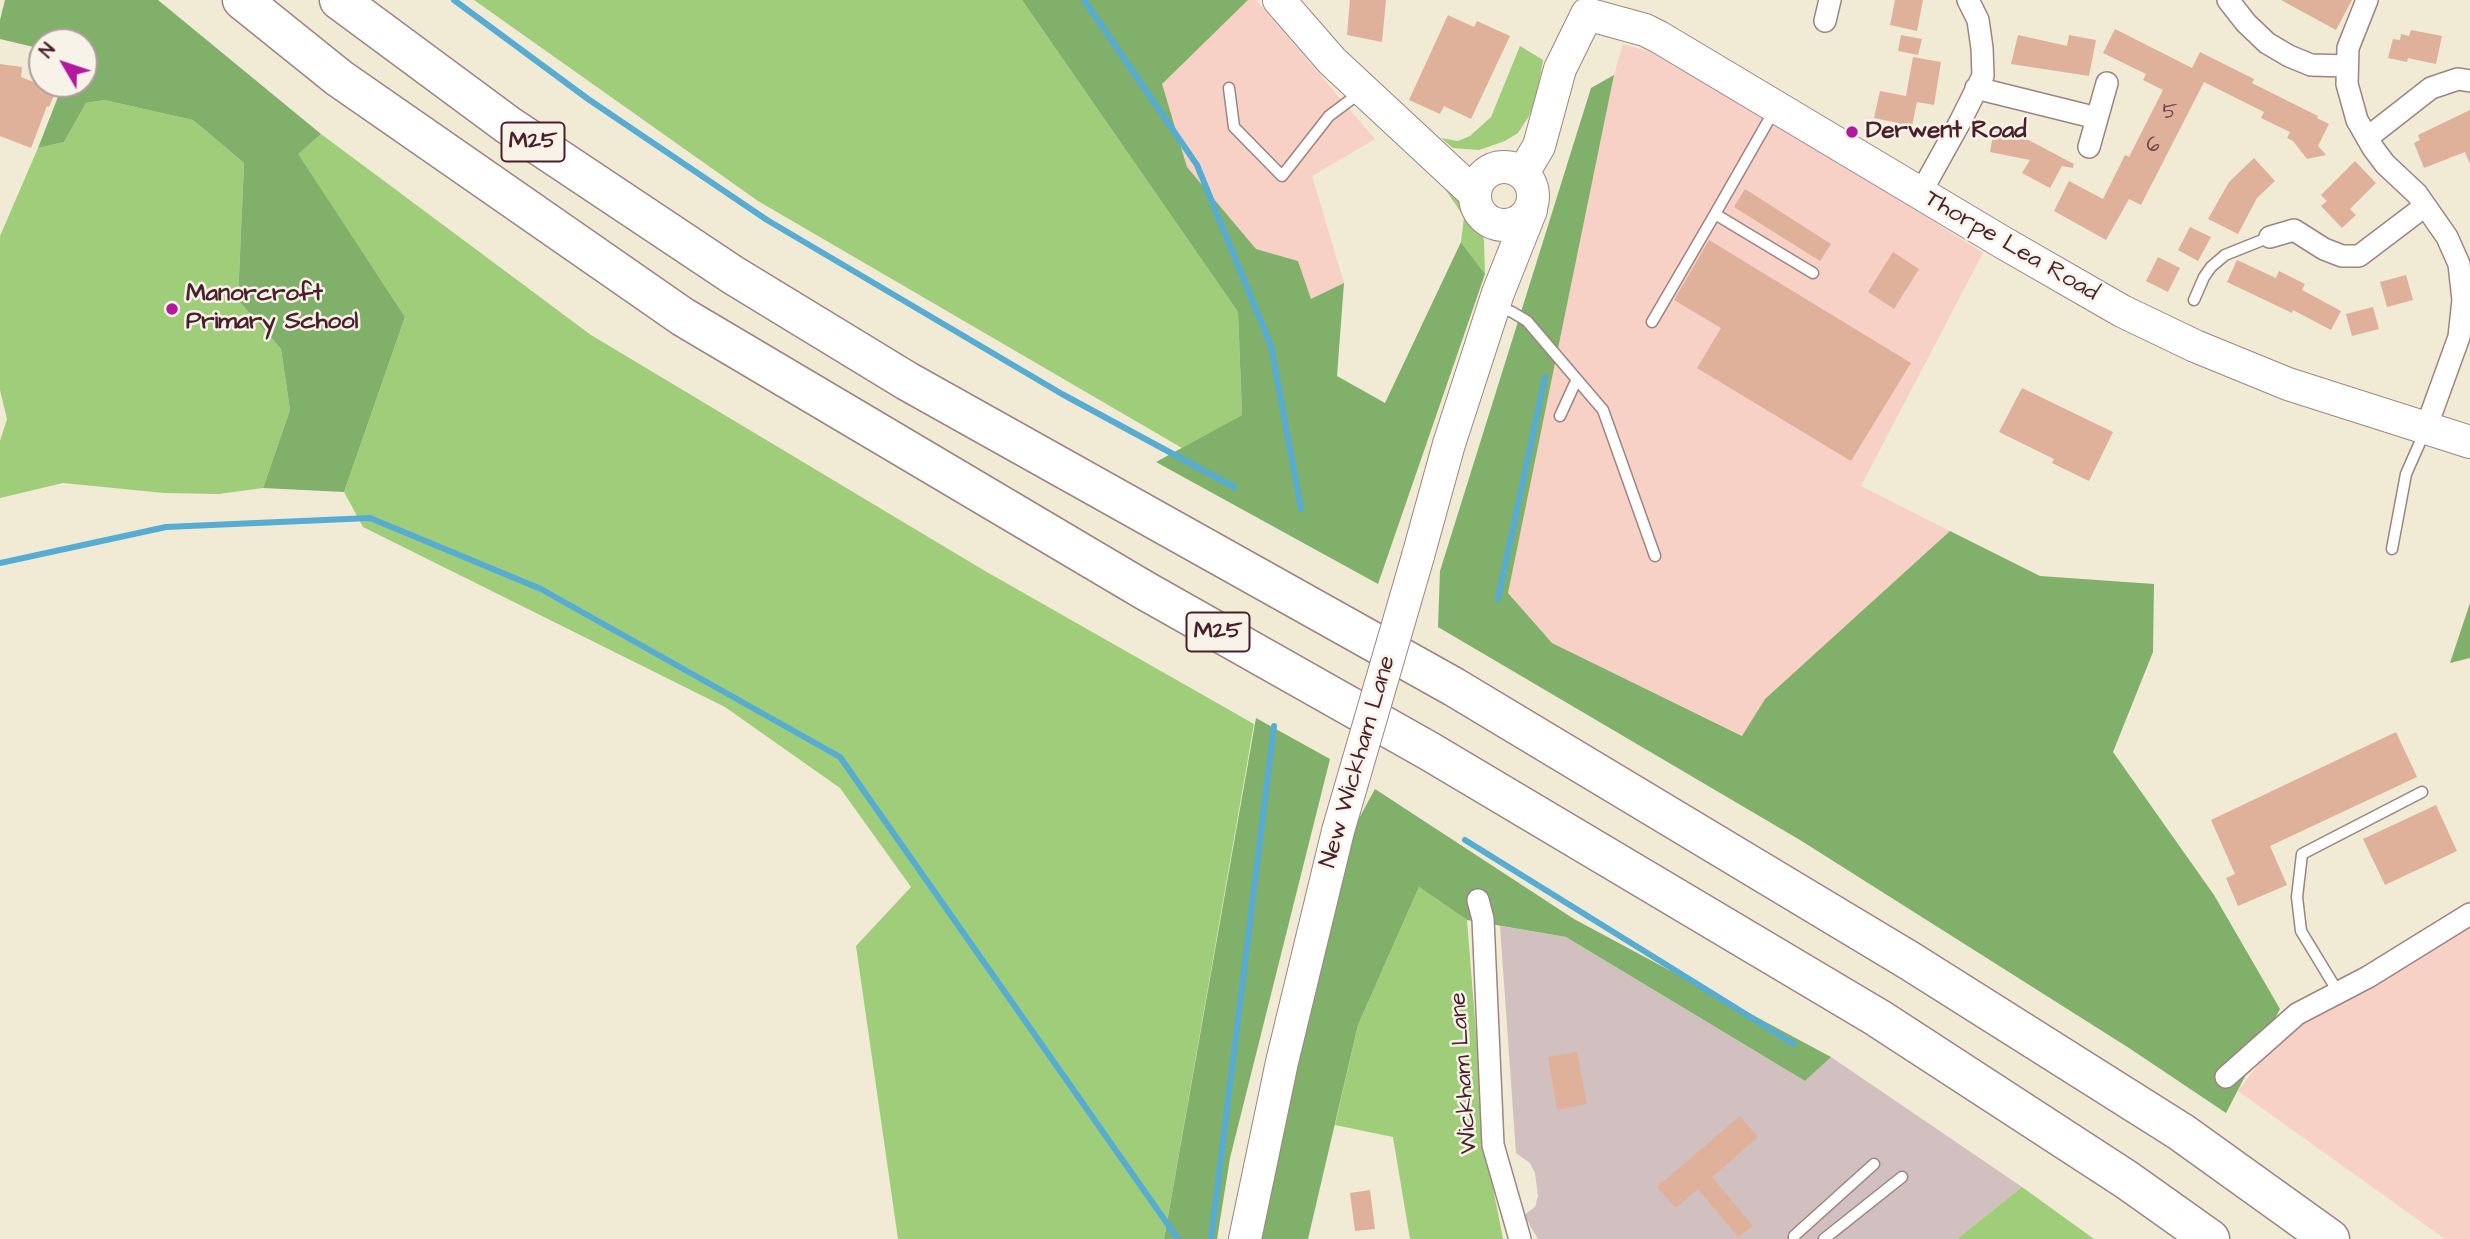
<!DOCTYPE html>
<html>
<head>
<meta charset="utf-8">
<style>
	body { margin:0 }
	#map { position:relative; width:2470px; height:1239px; overflow:hidden; background:#f1ead5; font-family:"Architects Daughter",sans-serif }
	canvas { display:block }
	.north { position:absolute; left:28px; top:28px; width:70px; height:70px; box-sizing:border-box; background:#f7f3e8; border:2px solid #b29e9c; border-radius:50%; rotate:309deg; font-size:19px; font-weight:700; line-height:28px; text-align:center; color:#4a1f2b }
	.north::after { content:''; display:block; margin:auto; width:24px; height:32px; background:#b5179e; clip-path:polygon(50% 0,100% 100%,50% 72%,0 100%) }
</style>
</head>
<body>
<div id="map">
<canvas width="2470" height="1239"></canvas>
<div class="north">N</div>
</div>
<script>
const ctx = document.querySelector('canvas').getContext('2d');
ctx.lineJoin = 'round';
function fillPath(path, color) {
  ctx.fillStyle = color;
  ctx.fill(path, 'evenodd');
}
function shape(rows) {
  const path = new Path2D();
  for (const r of rows) {
    if (r.length === 3) {
      path.moveTo(r[0] + r[2], r[1]);
      path.arc(r[0], r[1], r[2], 0, 2 * Math.PI);
      continue;
    }
    path.moveTo(r[0], r[1]);
    for (let i = 2; i < r.length; i += 2) path.lineTo(r[i], r[i + 1]);
  }
  return path;
}
function strokePath(path, color, width, dash) {
  ctx.strokeStyle = color;
  ctx.lineWidth = width;
  ctx.lineCap = dash ? 'butt' : 'round';
  ctx.setLineDash(dash || []);
  ctx.stroke(path);
}
function write(font, color, halo, rows, align = 'center') {
  ctx.font = font + ' "Architects Daughter",sans-serif';
  ctx.lineWidth = 5;
  ctx.setLineDash([]);
  ctx.textBaseline = 'middle';
  ctx.strokeStyle = halo;
  ctx.fillStyle = color;
  for (const [text, x, y, turn = 0] of rows) {
    ctx.save();
    ctx.translate(x, y);
    ctx.rotate((+turn || 0) * Math.PI / 180);
    ctx.textAlign = isNaN(turn) ? turn : align;
    if (halo) ctx.strokeText(text, 0, 0);
    ctx.fillText(text, 0, 0);
    ctx.restore();
  }
}
const built = shape([
	[1248,0,1256,0,1375,139,1312,176,1344,283,1311,300,1298,261,1256,249,1187,167,1161,84],
	[1623,44,1685,62,1983,253,1861,486,1950,531,1765,699,1743,736,1552,643,1508,593,1614,75],
	[2470,918,2470,1239,2445,1239,2238,1091,2297,1014]
]);
const industrial = shape([
	[1500,926,1566,937,1805,1081,1831,1057,2022,1187,1957,1239,1538,1239,1524,1215,1535,1207,1538,1196,1535,1173,1530,1163,1516,1153]
]);
const green = shape([
	[474,0,1022,0,1238,312,1242,415,1182,448,758,201],
	[1520,46,1543,60,1538,90,1529,116,1518,133,1505,141,1479,150,1453,148,1441,138,1458,141,1470,136,1491,117],
	[104,100,193,120,244,163,238,300,281,349,290,410,263,488,219,494,164,493,63,483,0,498,0,441,7,419,0,390,0,236,38,148,64,142,86,103],
	[321,134,591,335,985,571,1254,724,1164,1239,898,1239,856,946,911,887,840,788,725,707,363,527,344,492,405,317,297,154],
	[1433,171,1455,184,1477,213,1484,240,1485,274,1461,242,1464,217],
	[1419,887,1467,920,1485,1146,1503,1239,1410,1239,1393,1137,1335,1125,1358,1025],
	[2022,1187,2094,1239,1957,1239]
]);
const forest = shape([
	[5,0,158,0,321,134,298,154,405,317,344,492,263,488,290,410,281,349,238,300,244,163,193,120,104,100,86,103,64,142,38,148,63,84,84,84,84,42,42,42,42,49,0,39,0,20],
	[1022,0,1248,0,1162,84,1187,167,1256,249,1298,261,1311,299,1344,283,1337,376,1385,403,1461,242,1485,274,1378,584,1156,462,1242,415,1238,312],
	[1614,75,1508,593,1552,643,1742,736,1765,699,1950,531,2040,576,2154,584,2153,652,2113,752,2214,895,2280,1009,2226,1113,2129,1048,1800,840,1438,627,1440,571,1591,88],
	[2470,603,2470,658,2450,663],
	[1256,718,1330,759,1230,1158,1217,1239,1164,1239],
	[1375,789,1574,919,1831,1057,1805,1081,1566,937,1467,920,1419,887,1358,1025,1308,1239,1261,1239,1283,1118,1351,833]
]);
const stream = shape([
	[454,0,588,99,767,220,1062,394,1234,487],
	[1084,0,1197,165,1271,346,1301,509],
	[0,563,166,527,370,518,541,589,840,757,1178,1239],
	[1498,599,1545,377],
	[1465,840,1794,1044],
	[1211,1239,1274,726]
]);
const building = shape([
	[1350,0,1386,0,1382,42,1347,35],
	[1895,0,1923,0,1917,31,1890,25],
	[2281,0,2352,0,2336,30],
	[1448,15,1474,27,1477,21,1510,36,1471,119,1444,106,1440,114,1409,100],
	[2115,29,2192,68,2200,52,2254,79,2252,83,2318,116,2317,118,2329,124,2318,146,2326,155,2307,159,2293,141,2287,138,2290,132,2261,118,2264,112,2204,82,2141,205,2129,199,2106,240,2054,211,2069,181,2103,199,2125,155,2129,157,2163,90,2143,80,2146,74,2103,53],
	[2411,30,2442,36,2436,64,2408,58,2407,62,2388,58,2393,39,2400,40,2401,34,2409,36],
	[1901,35,1922,39,1918,55,1898,51],
	[2018,35,2067,46,2069,35,2096,40,2089,76,2011,64],
	[1913,57,1941,62,1934,105,1917,102,1912,126,1874,118,1880,91,1906,96],
	[0,64,22,67,21,77,56,91,49,107,47,106,31,148,0,136],
	[2470,110,2470,164,2465,152,2424,168,2414,143,2420,140,2418,135],
	[1994,130,2019,135,2074,164,2073,168,2062,166,2050,188,2022,173,2030,160,1990,152],
	[2254,158,2275,181,2257,198,2238,234,2208,219,2229,182],
	[2355,161,2376,183,2350,209,2356,215,2342,228,2321,206,2327,201,2321,195],
	[1745,189,1831,244,1820,261,1734,207],
	[2190,227,2211,237,2198,261,2178,250],
	[1709,240,1911,363,1851,461,1697,368,1721,328,1674,300],
	[1893,252,1919,269,1894,309,1868,292],
	[2158,257,2180,268,2168,292,2146,281],
	[2237,260,2276,278,2279,271,2305,284,2302,290,2341,311,2331,330,2293,310,2292,313,2227,282],
	[2406,275,2413,300,2387,307,2380,282],
	[2373,307,2379,329,2352,336,2346,314],
	[2022,388,2113,432,2089,481,2052,463,2054,459,1999,432],
	[2396,732,2417,777,2270,846,2287,885,2238,906,2226,878,2235,874,2211,820],
	[2436,805,2457,851,2385,885,2363,839],
	[1577,1052,1587,1104,1557,1110,1548,1057],
	[1740,1116,1758,1137,1712,1177,1753,1226,1738,1237,1698,1189,1676,1208,1657,1187],
	[1370,1190,1375,1229,1355,1231,1350,1193]
]);
const lane = shape([
	[1229,88,1234,127,1282,176,1329,116,1361,92],
	[1775,109,1715,214,1813,273],
	[2194,300,2204,277,2211,267,2225,255,2270,237],
	[1496,307,1512,312,1527,321,1603,410,1655,556],
	[1652,322,1715,214],
	[1560,416,1576,381],
	[2392,549,2406,474,2425,431],
	[2338,992,2301,931,2297,897,2302,854,2422,792],
	[1794,1239,1794,1236,1874,1164],
	[1824,1239,1902,1177]
]);
const street = shape([
	[2228,0,2246,23,2267,43,2289,56,2311,65,2347,66],
	[2367,0,2348,48,2347,84,2357,120,2373,148,2385,164,2417,194,2447,237,2459,264,2463,300,2459,337,2426,428],
	[1825,21,1830,0],
	[1976,88,2097,118],
	[2367,138,2431,88,2458,79,2470,81],
	[2089,147,2107,83],
	[1920,194,1960,122,1983,76,1982,48,1978,20,1968,0],
	[2270,237,2294,230,2324,249,2342,256,2359,256,2425,206],
	[1478,900,1483,919,1493,1145,1520,1239],
	[2226,1077,2297,1014,2368,977,2470,914]
]);
const secondary = shape([
	[1279,0,1332,61,1475,194],
	[1587,14,1645,30,1659,37,2002,242,2122,311,2195,346,2288,384,2470,442],
	[1504,196,29],
	[1523,173,1539,146,1560,69,1587,14],
	[1418,556,1449,444,1498,293,1531,210],
	[1245,1239,1282,1062,1338,831]
]);
const highway = shape([
	[242,0,339,78,683,317,1144,590,1429,751,1878,1018,2127,1180,2210,1239],
	[339,0,508,125,733,275,907,381,1454,687,1910,961,2181,1132,2330,1239]
]);
const secondaryBridge = shape([
	[1338,831,1418,556]
]);
const markers = [
	[1852,132,7,"#b5179e"],
	[172,309,7,"#b5179e"]
];
const numberNames = [
	["5",2170,114],
	["6",2153,147]
];
const shields = [
	[533,142,63],
	[1218,632,63]
];
const shieldNames = [
	["M25",533,142],
	["M25",1218,632]
];
const poiNames = [
	["Derwent Road",1866,132],
	["Manorcroft",186,295],
	["Primary School",186,323]
];
const streetNames = [
	["Thorpe Lea Road",2011,247,30],
	["New Wickham Lane",1359,762,-74],
	["Wickham Lane",1465,1073,-94]
];
fillPath(built, '#f7d1c6');
fillPath(industrial, '#d2bfbf');
fillPath(green, '#a0cd7a');
fillPath(forest, '#80b06a');
strokePath(stream, '#56acd2', 6);
fillPath(building, '#e0b19a');
strokePath(lane, '#9e8480', 13);
strokePath(street, '#9e8480', 24);
strokePath(secondary, '#9e8480', 34);
strokePath(highway, '#9e8480', 41);
strokePath(lane, '#fff', 10);
strokePath(street, '#fff', 21);
strokePath(secondary, '#fff', 32);
strokePath(highway, '#fff', 38);
strokePath(secondaryBridge, '#9e8480', 34, []);
strokePath(secondaryBridge, '#fff', 32);
for (const [x, y, r, color] of markers) {
  const dot = new Path2D();
  dot.arc(x, y, r, 0, 2 * Math.PI);
  ctx.fillStyle = color;
  ctx.fill(dot);
  strokePath(dot, '#f7f3e8', 2.5);
}
write('21px', '#704447', null, numberNames);
for (const [x, y, w] of shields) {
  const box = new Path2D();
  box.roundRect(x - w / 2, y - 19.5, w, 39, 5);
  ctx.fillStyle = '#f7f3e8';
  ctx.fill(box);
  strokePath(box, '#4a1f2b', 2);
}
write('bold 23px', '#4a1f2b', null, shieldNames);
write('bold 24px', '#4a1f2b', '#f7f3e8', poiNames, 'left');
write('24px', '#4a1f2b', '#f7f3e8', streetNames);
</script>
</body>
</html>
